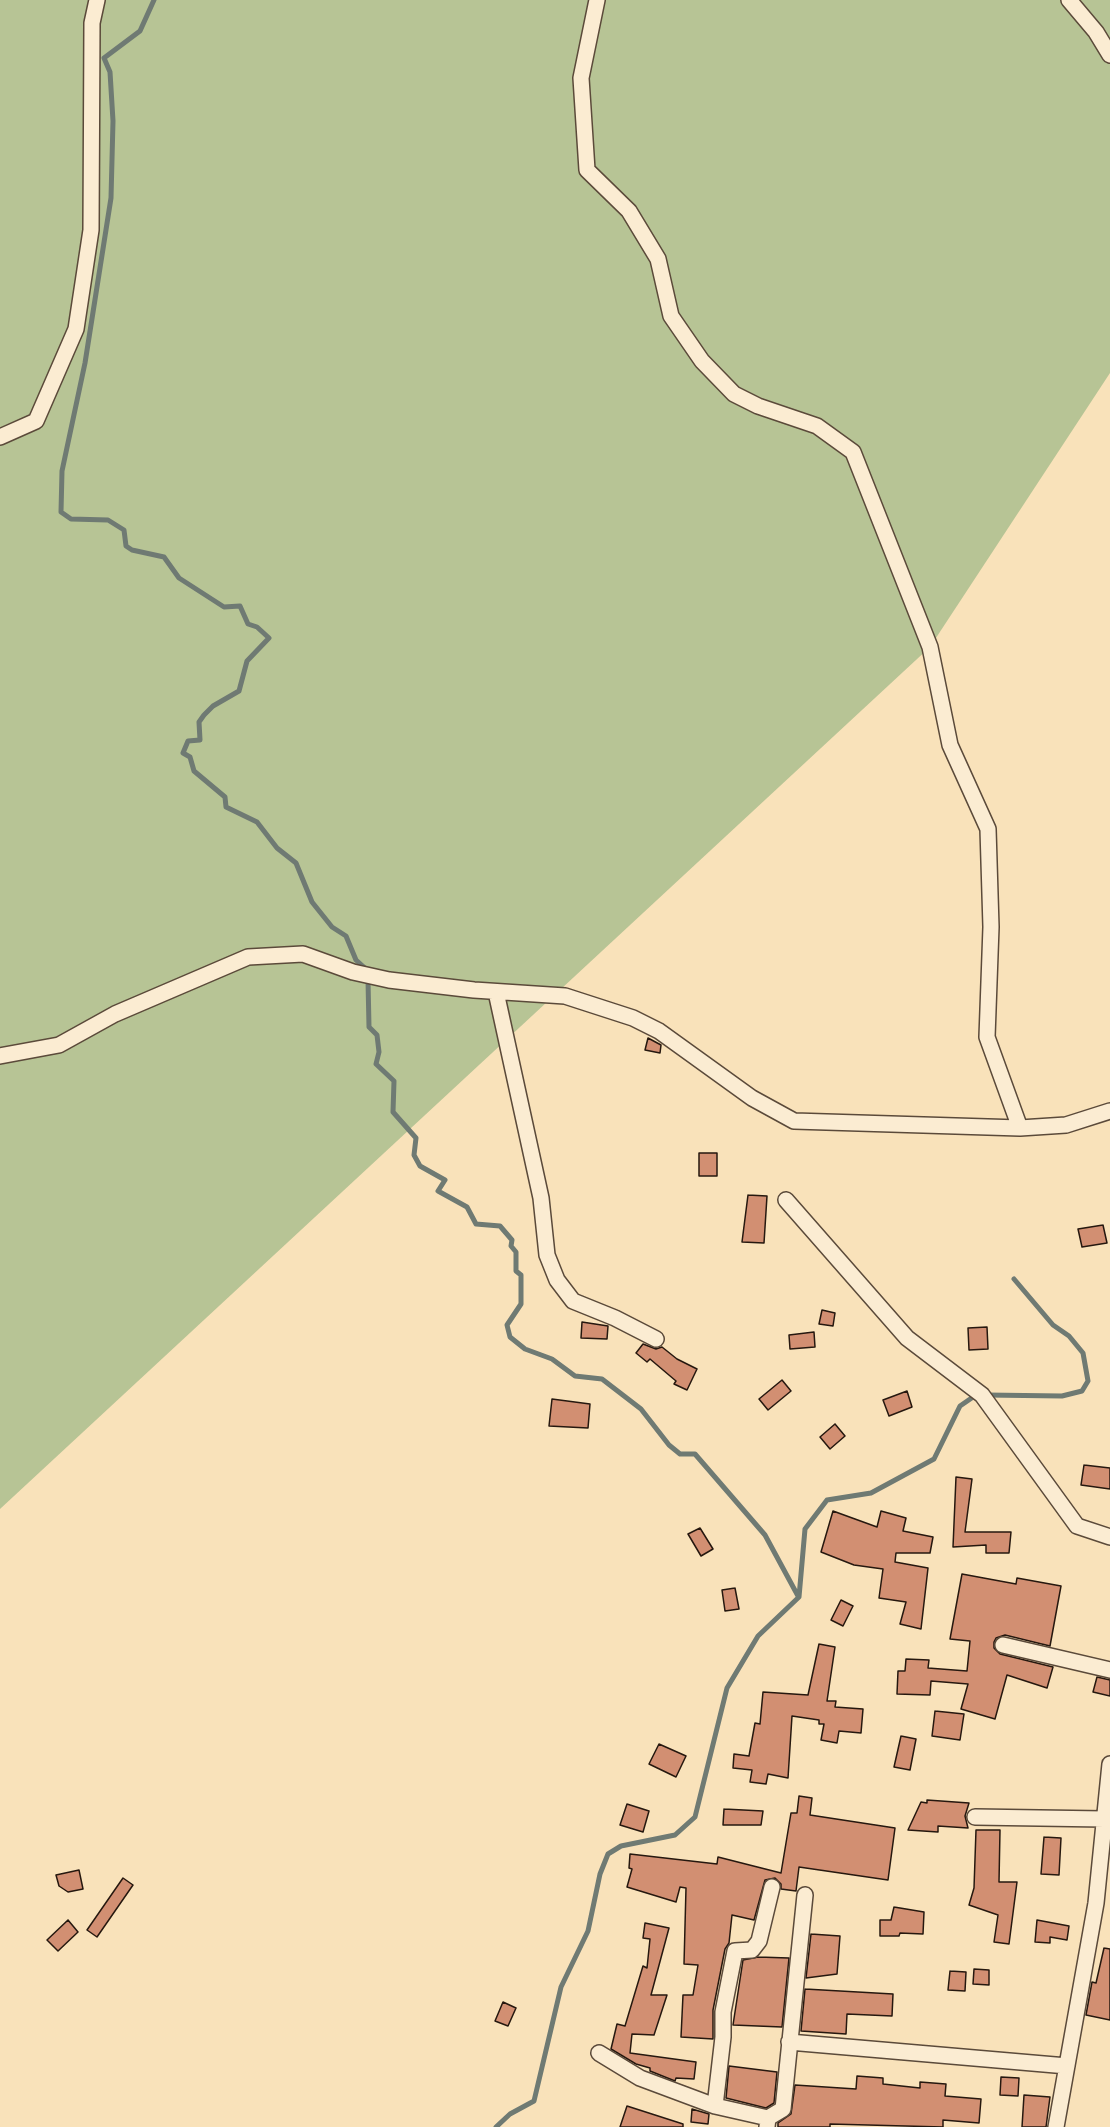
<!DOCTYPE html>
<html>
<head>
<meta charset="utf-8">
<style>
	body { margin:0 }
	canvas { display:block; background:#f9e2ba }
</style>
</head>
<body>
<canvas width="1110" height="2127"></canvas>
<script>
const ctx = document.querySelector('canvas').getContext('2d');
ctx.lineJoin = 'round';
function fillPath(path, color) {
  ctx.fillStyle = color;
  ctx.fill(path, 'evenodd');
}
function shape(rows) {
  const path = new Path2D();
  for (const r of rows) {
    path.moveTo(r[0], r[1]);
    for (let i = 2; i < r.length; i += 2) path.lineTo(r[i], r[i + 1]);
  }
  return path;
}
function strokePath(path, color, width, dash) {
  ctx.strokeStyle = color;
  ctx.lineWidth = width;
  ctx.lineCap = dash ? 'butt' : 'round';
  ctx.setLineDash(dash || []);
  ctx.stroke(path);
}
const green = shape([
	[0,0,1110,0,1110,373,930,647,0,1509]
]);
const stream = shape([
	[154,0,140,31,104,58,110,72,113,121,111,198,85,363,62,471,61,512,71,519,108,520,124,530,126,546,132,550,164,557,179,578,224,607,240,606,248,624,257,627,269,638,247,661,239,691,213,706,204,715,199,722,200,740,188,741,183,753,190,757,194,771,225,797,226,807,257,822,277,848,296,863,312,902,332,927,346,936,356,960,367,970],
	[368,980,369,1027,377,1035,379,1052,376,1064,394,1081,393,1112,416,1138,414,1155,420,1166,445,1180,438,1191,467,1207,476,1224,500,1226,512,1240,511,1246,516,1252,516,1271,521,1275,521,1304,507,1325,510,1337,525,1349,552,1359,575,1376,602,1379,641,1409,669,1445,680,1454,695,1454,765,1535,798,1596],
	[986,1395,1062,1396,1082,1391,1088,1381,1083,1353,1069,1336,1053,1325,1014,1279],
	[496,2127,510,2114,534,2101,561,1987,588,1931,600,1874,608,1854,621,1846,675,1835,695,1817,727,1688,758,1636,799,1597,805,1529,827,1500,871,1493,934,1459,960,1406,976,1395]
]);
const building = shape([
	[648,1038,661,1045,660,1053,645,1050,648,1038],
	[699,1153,717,1153,717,1176,699,1176,699,1153],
	[748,1195,767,1196,764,1243,742,1242,748,1195],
	[1103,1225,1107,1243,1082,1247,1078,1229,1103,1225],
	[822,1310,835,1313,833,1326,819,1324,822,1310],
	[582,1322,608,1326,607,1339,581,1338,582,1322],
	[987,1327,988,1349,969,1350,968,1328,987,1327],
	[814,1332,815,1347,790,1349,789,1335,814,1332],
	[643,1344,656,1349,662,1347,677,1359,697,1369,687,1390,674,1384,676,1381,650,1359,647,1362,636,1353,643,1344],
	[782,1380,791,1391,768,1410,759,1399,782,1380],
	[907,1391,912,1407,889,1416,883,1400,907,1391],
	[552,1399,590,1404,588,1428,549,1426,552,1399],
	[835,1424,845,1436,830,1449,820,1437,835,1424],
	[1084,1465,1110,1468,1110,1489,1081,1485,1084,1465],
	[956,1477,972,1479,965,1532,1011,1532,1009,1553,986,1553,986,1545,953,1547,956,1477],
	[833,1511,877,1527,881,1511,906,1518,903,1531,933,1537,930,1553,896,1553,895,1562,928,1568,921,1629,900,1624,906,1602,879,1598,883,1569,854,1565,821,1552,833,1511],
	[700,1528,713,1549,701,1556,688,1534,700,1528],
	[962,1574,1016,1584,1017,1578,1061,1586,1050,1646,1005,1635,996,1638,994,1642,994,1648,1000,1654,1053,1667,1047,1688,1007,1675,995,1719,961,1709,968,1684,931,1681,930,1695,897,1694,898,1671,905,1671,906,1659,929,1660,928,1668,967,1671,970,1641,950,1639,962,1574],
	[735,1588,739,1609,725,1611,722,1590,735,1588],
	[841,1600,853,1606,843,1626,831,1620,841,1600],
	[819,1644,835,1647,827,1701,836,1701,835,1707,863,1709,861,1733,839,1731,837,1743,821,1740,824,1724,819,1724,819,1720,792,1716,788,1778,768,1774,766,1784,750,1782,752,1770,733,1768,734,1754,749,1756,755,1723,760,1724,763,1692,808,1695,819,1644],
	[1097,1677,1110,1680,1110,1696,1093,1692,1097,1677],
	[935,1711,964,1714,960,1740,932,1736,935,1711],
	[901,1736,916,1739,910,1770,894,1767,901,1736],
	[659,1744,686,1756,676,1777,649,1764,659,1744],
	[799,1796,812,1798,810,1815,895,1828,888,1880,799,1867,796,1891,781,1889,781,1884,775,1878,765,1880,754,1920,732,1915,729,1943,725,1949,713,2010,713,2039,681,2037,683,1995,693,1995,698,1965,684,1964,686,1888,680,1887,676,1902,627,1887,632,1869,629,1868,630,1854,717,1864,718,1857,781,1873,791,1813,797,1813,799,1796],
	[927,1800,969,1803,965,1816,968,1828,938,1826,938,1832,908,1830,921,1802,927,1803,927,1800],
	[627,1804,649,1811,643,1832,620,1825,627,1804],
	[724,1809,763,1811,761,1825,723,1825,724,1809],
	[976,1830,1000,1830,999,1882,1017,1882,1009,1944,994,1942,998,1915,969,1905,974,1888,976,1830],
	[1044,1837,1061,1838,1059,1875,1041,1874,1044,1837],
	[79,1870,83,1889,68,1892,59,1886,56,1875,79,1870],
	[123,1878,133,1885,97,1937,87,1930,123,1878],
	[894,1907,924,1912,923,1934,900,1933,899,1936,880,1936,880,1920,891,1920,894,1907],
	[68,1920,78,1932,58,1951,47,1940,68,1920],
	[1037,1920,1069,1926,1067,1940,1050,1937,1050,1943,1035,1942,1037,1920],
	[645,1923,669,1928,651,1995,667,1995,654,2035,632,2034,630,2053,696,2062,694,2079,676,2078,675,2081,650,2071,650,2068,636,2064,611,2049,617,2024,625,2026,643,1966,647,1968,650,1939,643,1938,645,1923],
	[811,1934,840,1936,837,1974,806,1978,811,1934],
	[1104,1948,1110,1949,1110,2020,1086,2015,1092,1982,1096,1983,1104,1948],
	[758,1957,789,1958,782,2027,733,2025,743,1960,758,1957],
	[974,1969,989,1970,989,1985,973,1984,974,1969],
	[950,1971,966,1972,965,1991,948,1990,950,1971],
	[805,1989,893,1994,892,2016,847,2014,846,2034,801,2031,805,1989],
	[503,2002,516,2008,508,2026,495,2021,503,2002],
	[729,2066,777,2072,774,2103,766,2108,726,2098,729,2066],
	[857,2076,883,2078,883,2084,920,2088,920,2082,946,2084,945,2096,981,2099,979,2123,943,2120,943,2127,830,2124,830,2127,778,2127,778,2123,791,2114,795,2085,856,2089,857,2076],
	[1001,2077,1019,2078,1018,2096,1000,2095,1001,2077],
	[1024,2095,1050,2097,1046,2127,1022,2127,1024,2095],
	[627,2106,683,2124,683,2127,620,2127,627,2106],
	[692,2109,709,2114,708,2124,691,2122,692,2109]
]);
const minor = shape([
	[1069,0,1096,32,1110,55],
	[0,437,36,421,76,329,91,230,92,23,97,0],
	[496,992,541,1198,547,1255,557,1280,573,1301,615,1318,656,1339],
	[0,1056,59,1045,115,1014,248,957,303,954,353,972,389,980,474,990,565,996,633,1018,659,1031,752,1098,794,1121,1020,1128,987,1037,991,927,988,829,950,745,930,647,853,452,817,426,758,406,734,394,702,361,671,316,658,259,629,211,587,170,581,78,597,0],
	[1020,1128,1066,1125,1110,1111],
	[786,1200,907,1338,982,1395,1077,1526,1110,1537],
	[1003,1645,1110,1670],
	[975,1817,1104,1819],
	[789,2042,1067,2066],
	[599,2053,640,2078,715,2106,768,2118,767,2127],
	[715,2106,723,2037,723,2012,735,1951,752,1950,759,1941,772,1887],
	[768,2118,783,2109,805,1895],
	[1056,2127,1096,1903,1110,1764]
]);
fillPath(green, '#b7c495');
strokePath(stream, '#6f7a73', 5);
fillPath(building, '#d28f72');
strokePath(building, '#26180f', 1.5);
strokePath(minor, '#5b4a3a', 18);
strokePath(minor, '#fbecd2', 15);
</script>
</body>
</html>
